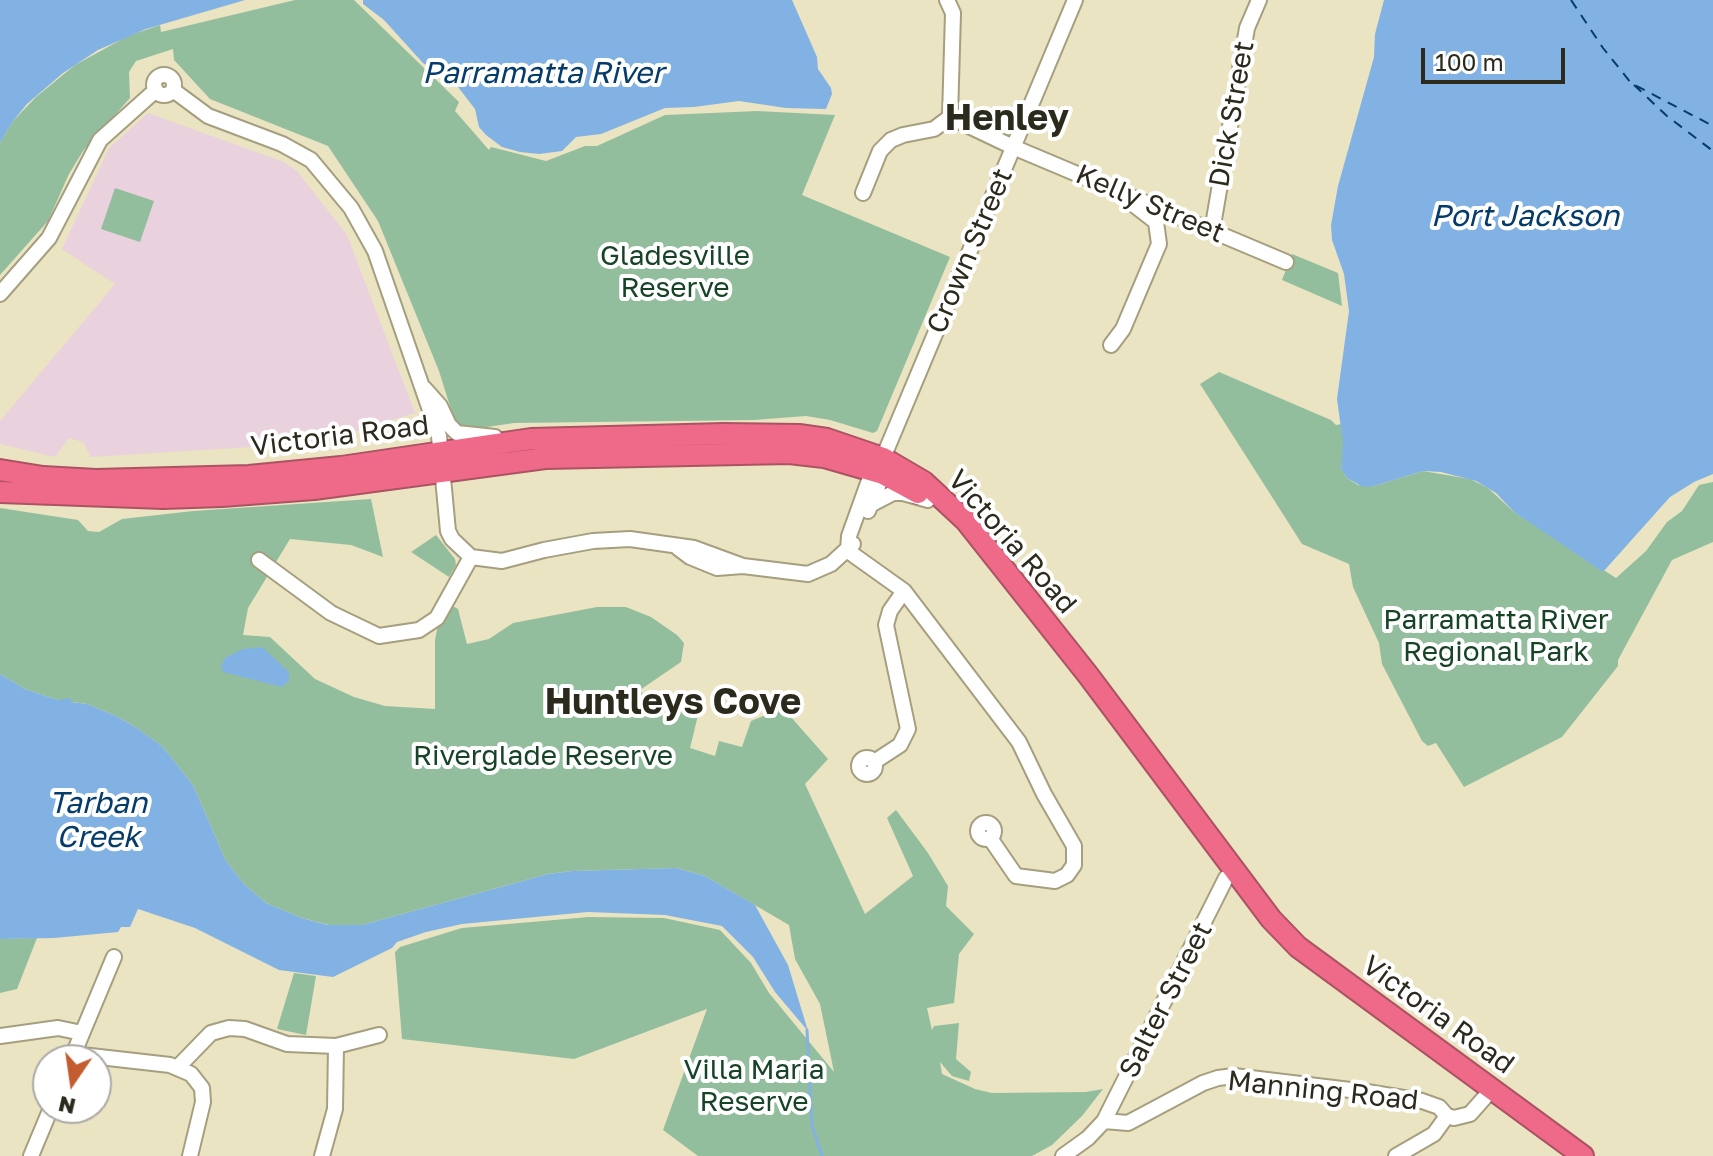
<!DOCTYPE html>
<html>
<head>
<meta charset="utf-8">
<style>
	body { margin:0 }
	#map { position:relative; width:1713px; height:1156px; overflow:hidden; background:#eae4c2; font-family:"Golos Text",sans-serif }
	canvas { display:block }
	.north { position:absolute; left:32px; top:1044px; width:80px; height:80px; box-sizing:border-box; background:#fff; border:2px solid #abaaa5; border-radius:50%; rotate:193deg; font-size:22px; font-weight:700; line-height:32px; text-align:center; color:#2c2a1d }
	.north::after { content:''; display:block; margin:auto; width:28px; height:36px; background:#c35d2f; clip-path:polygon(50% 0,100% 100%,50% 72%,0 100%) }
	.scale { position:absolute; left:1421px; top:48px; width:144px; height:36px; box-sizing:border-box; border:4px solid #2c2a1d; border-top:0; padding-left:10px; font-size:24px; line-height:28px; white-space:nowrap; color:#2c2a1d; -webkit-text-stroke:6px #fff; paint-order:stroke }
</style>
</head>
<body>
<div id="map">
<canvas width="1713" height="1156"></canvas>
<div class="north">N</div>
<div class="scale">100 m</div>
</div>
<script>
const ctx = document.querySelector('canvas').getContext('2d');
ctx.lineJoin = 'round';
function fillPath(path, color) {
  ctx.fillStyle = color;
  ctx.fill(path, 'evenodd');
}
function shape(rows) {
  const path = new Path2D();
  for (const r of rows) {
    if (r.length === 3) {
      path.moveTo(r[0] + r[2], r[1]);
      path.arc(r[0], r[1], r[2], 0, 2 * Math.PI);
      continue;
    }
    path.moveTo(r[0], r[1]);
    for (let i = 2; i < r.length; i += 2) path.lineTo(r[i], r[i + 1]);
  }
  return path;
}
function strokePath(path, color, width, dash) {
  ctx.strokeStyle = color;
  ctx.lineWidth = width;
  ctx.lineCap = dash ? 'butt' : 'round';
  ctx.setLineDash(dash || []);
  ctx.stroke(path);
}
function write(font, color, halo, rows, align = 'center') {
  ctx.font = font + ' "Golos Text",sans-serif';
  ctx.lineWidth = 8;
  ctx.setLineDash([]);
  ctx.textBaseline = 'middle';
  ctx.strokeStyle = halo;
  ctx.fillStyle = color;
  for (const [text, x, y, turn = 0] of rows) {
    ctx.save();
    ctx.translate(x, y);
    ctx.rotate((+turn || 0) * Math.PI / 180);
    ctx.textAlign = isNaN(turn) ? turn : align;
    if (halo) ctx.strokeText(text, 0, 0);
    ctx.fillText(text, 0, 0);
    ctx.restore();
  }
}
const education = shape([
	[148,113,284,162,297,171,347,235,415,413,318,443,91,457,83,442,69,438,55,457,0,444,0,421,115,284,62,249,109,148]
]);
const green = shape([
	[295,0,354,0,459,102,455,111,489,150,491,147,546,161,585,146,597,146,665,115,757,111,835,115,802,195,950,257,877,431,873,433,830,420,806,416,754,420,514,423,473,429,464,428,454,419,439,371,378,221,328,146,210,99,174,60,173,49,136,61,129,72,130,98,83,151,69,174,48,221,0,275,0,143,13,121,36,97,75,65,128,36,160,25,161,32],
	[115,188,154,201,140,242,101,229],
	[1292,254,1338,273,1342,306,1282,280],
	[1219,372,1331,420,1336,425,1342,424,1344,447,1341,469,1347,478,1358,485,1374,486,1423,471,1470,479,1488,488,1514,512,1616,578,1646,551,1667,522,1682,511,1699,485,1713,482,1713,542,1672,560,1618,660,1618,666,1562,737,1464,787,1436,743,1428,746,1422,741,1382,664,1379,643,1353,587,1349,564,1302,544,1200,384],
	[371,499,383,557,351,545,290,539,248,608,243,635,270,637,315,679,354,697,385,706,435,709,435,640,439,620,449,604,458,609,467,644,489,639,513,623,597,607,626,607,651,617,677,635,684,643,681,662,640,690,661,716,695,696,701,703,690,748,715,756,719,741,742,747,751,721,783,708,828,759,805,784,865,914,913,876,887,818,896,810,928,853,948,886,946,906,974,934,959,954,954,1003,927,1008,932,1030,934,1026,959,1023,956,1059,971,1072,969,1081,952,1076,940,1062,942,1074,975,1089,992,1093,1086,1092,1103,1089,1082,1116,1052,1145,1032,1156,698,1156,663,1130,707,1009,574,1059,402,1039,395,952,400,947,462,928,589,917,664,918,720,930,751,963,769,993,834,1072,820,1004,795,959,789,925,705,876,676,868,572,871,548,874,362,925,329,925,302,918,266,903,244,884,226,861,193,785,163,747,137,728,116,716,87,704,58,700,25,689,0,674,0,508,78,520,88,531,99,532,122,519,193,511],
	[436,535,455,559,456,565,449,577,411,552],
	[37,938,17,989,0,993,0,939],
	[294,973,316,976,306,1035,277,1029]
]);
const water = shape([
	[0,0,245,0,146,29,98,50,63,73,27,104,13,121,0,143],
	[363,0,792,0,817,57,818,69,831,88,832,94,826,109,786,108,739,101,694,107,665,108,601,134,576,137,562,151,539,154,520,152,502,147,486,135,479,127,475,109,458,87,423,63,384,20,363,4],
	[1384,0,1713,0,1713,474,1694,482,1670,497,1603,572,1514,512,1496,493,1476,481,1441,472,1423,471,1374,486,1363,487,1347,478,1341,469,1343,443,1337,399,1349,311,1344,274,1332,240,1331,225,1338,186,1374,57,1375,34],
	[262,647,289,672,289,681,282,687,223,672,221,665,226,657,243,649],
	[0,674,25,689,58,700,71,698,71,702,87,704,116,716,137,728,163,747,193,785,226,861,244,884,266,903,302,918,328,925,362,925,548,874,572,871,676,868,705,876,755,905,788,965,808,1031,775,992,753,957,722,926,665,915,588,912,462,924,426,932,397,942,392,948,333,977,279,970,195,928,138,909,130,927,121,927,118,932,54,938,0,939]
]);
const stream = shape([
	[807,1030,812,1126,822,1156]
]);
const ferry = shape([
	[1571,0,1603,48,1631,83,1713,126],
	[1634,85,1667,116,1713,151]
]);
const minor = shape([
	[947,0,953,13,950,117],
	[164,85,10],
	[173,90,208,116,282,144,311,160,351,208,375,251,439,436,448,531,452,539,471,557,502,561,544,550,593,541,630,539,694,548,743,566],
	[950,117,1013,147,1286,262],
	[863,193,880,151,891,140,903,135,934,129,950,117],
	[1212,231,1247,28,1259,0],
	[0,294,49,238,100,140,156,90],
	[1111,345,1123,329,1159,244,1156,222,1134,205],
	[424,388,440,406,449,425,457,433,495,437],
	[870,505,893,493,903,493,928,500],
	[868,511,883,474,883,466],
	[678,548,690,557,717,568,743,566,808,574,831,564,853,544],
	[848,551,849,536,872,472,883,458,1075,0],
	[848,551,904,591,1019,742,1044,794,1074,846,1074,865,1067,875,1055,881,1016,876,990,838],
	[259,560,331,613,379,636,419,630,437,618,471,557],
	[867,766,8],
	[874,762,900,745,908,729,886,625,890,611,904,591],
	[986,831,8],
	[0,1036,58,1028,82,1033],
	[73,1054,170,1065,191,1074,202,1088,203,1102,190,1156],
	[71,1060,114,957],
	[178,1067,211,1033,229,1028,245,1029,287,1044,336,1046,379,1035],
	[1104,1121,1128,1123,1203,1083,1218,1078,1234,1076,1367,1092,1422,1101,1439,1107,1447,1116,1454,1118,1470,1114,1493,1088],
	[31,1156,51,1108],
	[322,1156,335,1109,336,1046],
	[1063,1156,1088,1138,1104,1121,1226,878],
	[1396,1156,1434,1134,1447,1116]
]);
const highway = shape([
	[0,470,43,477,96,480,249,476,341,467,531,439,724,434,799,435,827,439,883,458,924,482,966,521,1088,675,1271,919,1298,947,1583,1156],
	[0,492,163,498,222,496,314,489,545,458,789,453,824,457,883,474,918,493]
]);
const streetNames = [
	["Dick Street",1232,114,-80],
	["Kelly Street",1150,204,23],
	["Crown Street",970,251,-67],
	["Victoria Road",340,436,-7],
	["Victoria Road",1012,542,49],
	["Salter Street",1166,1000,-63],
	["Victoria Road",1438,1015,36],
	["Manning Road",1323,1091,6]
];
const parkNames = [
	["Gladesville",675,256],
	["Reserve",675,288],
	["Parramatta River",1496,620],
	["Regional Park",1496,652],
	["Riverglade Reserve",543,756],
	["Villa Maria",754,1070],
	["Reserve",754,1102]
];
const waterNames = [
	["Parramatta River",543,73],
	["Port Jackson",1525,216],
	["Tarban",98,803],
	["Creek",98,837]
];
const districtNames = [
	["Henley",1007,119],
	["Huntleys Cove",673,703]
];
fillPath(education, '#e9d2dd');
fillPath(green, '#93be9e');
fillPath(water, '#82b2e3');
strokePath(stream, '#82b2e3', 3);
strokePath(ferry, '#053c69', 2, [10, 8]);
strokePath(minor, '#a59f7f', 18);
strokePath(highway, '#ab5363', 24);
strokePath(minor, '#fff', 14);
strokePath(highway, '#ef6989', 20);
write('28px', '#2c2a1d', '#fff', streetNames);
write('28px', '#174427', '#fff', parkNames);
write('italic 30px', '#053c69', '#fff', waterNames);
write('bold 36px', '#2c2a1d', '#fff', districtNames);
</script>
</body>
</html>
